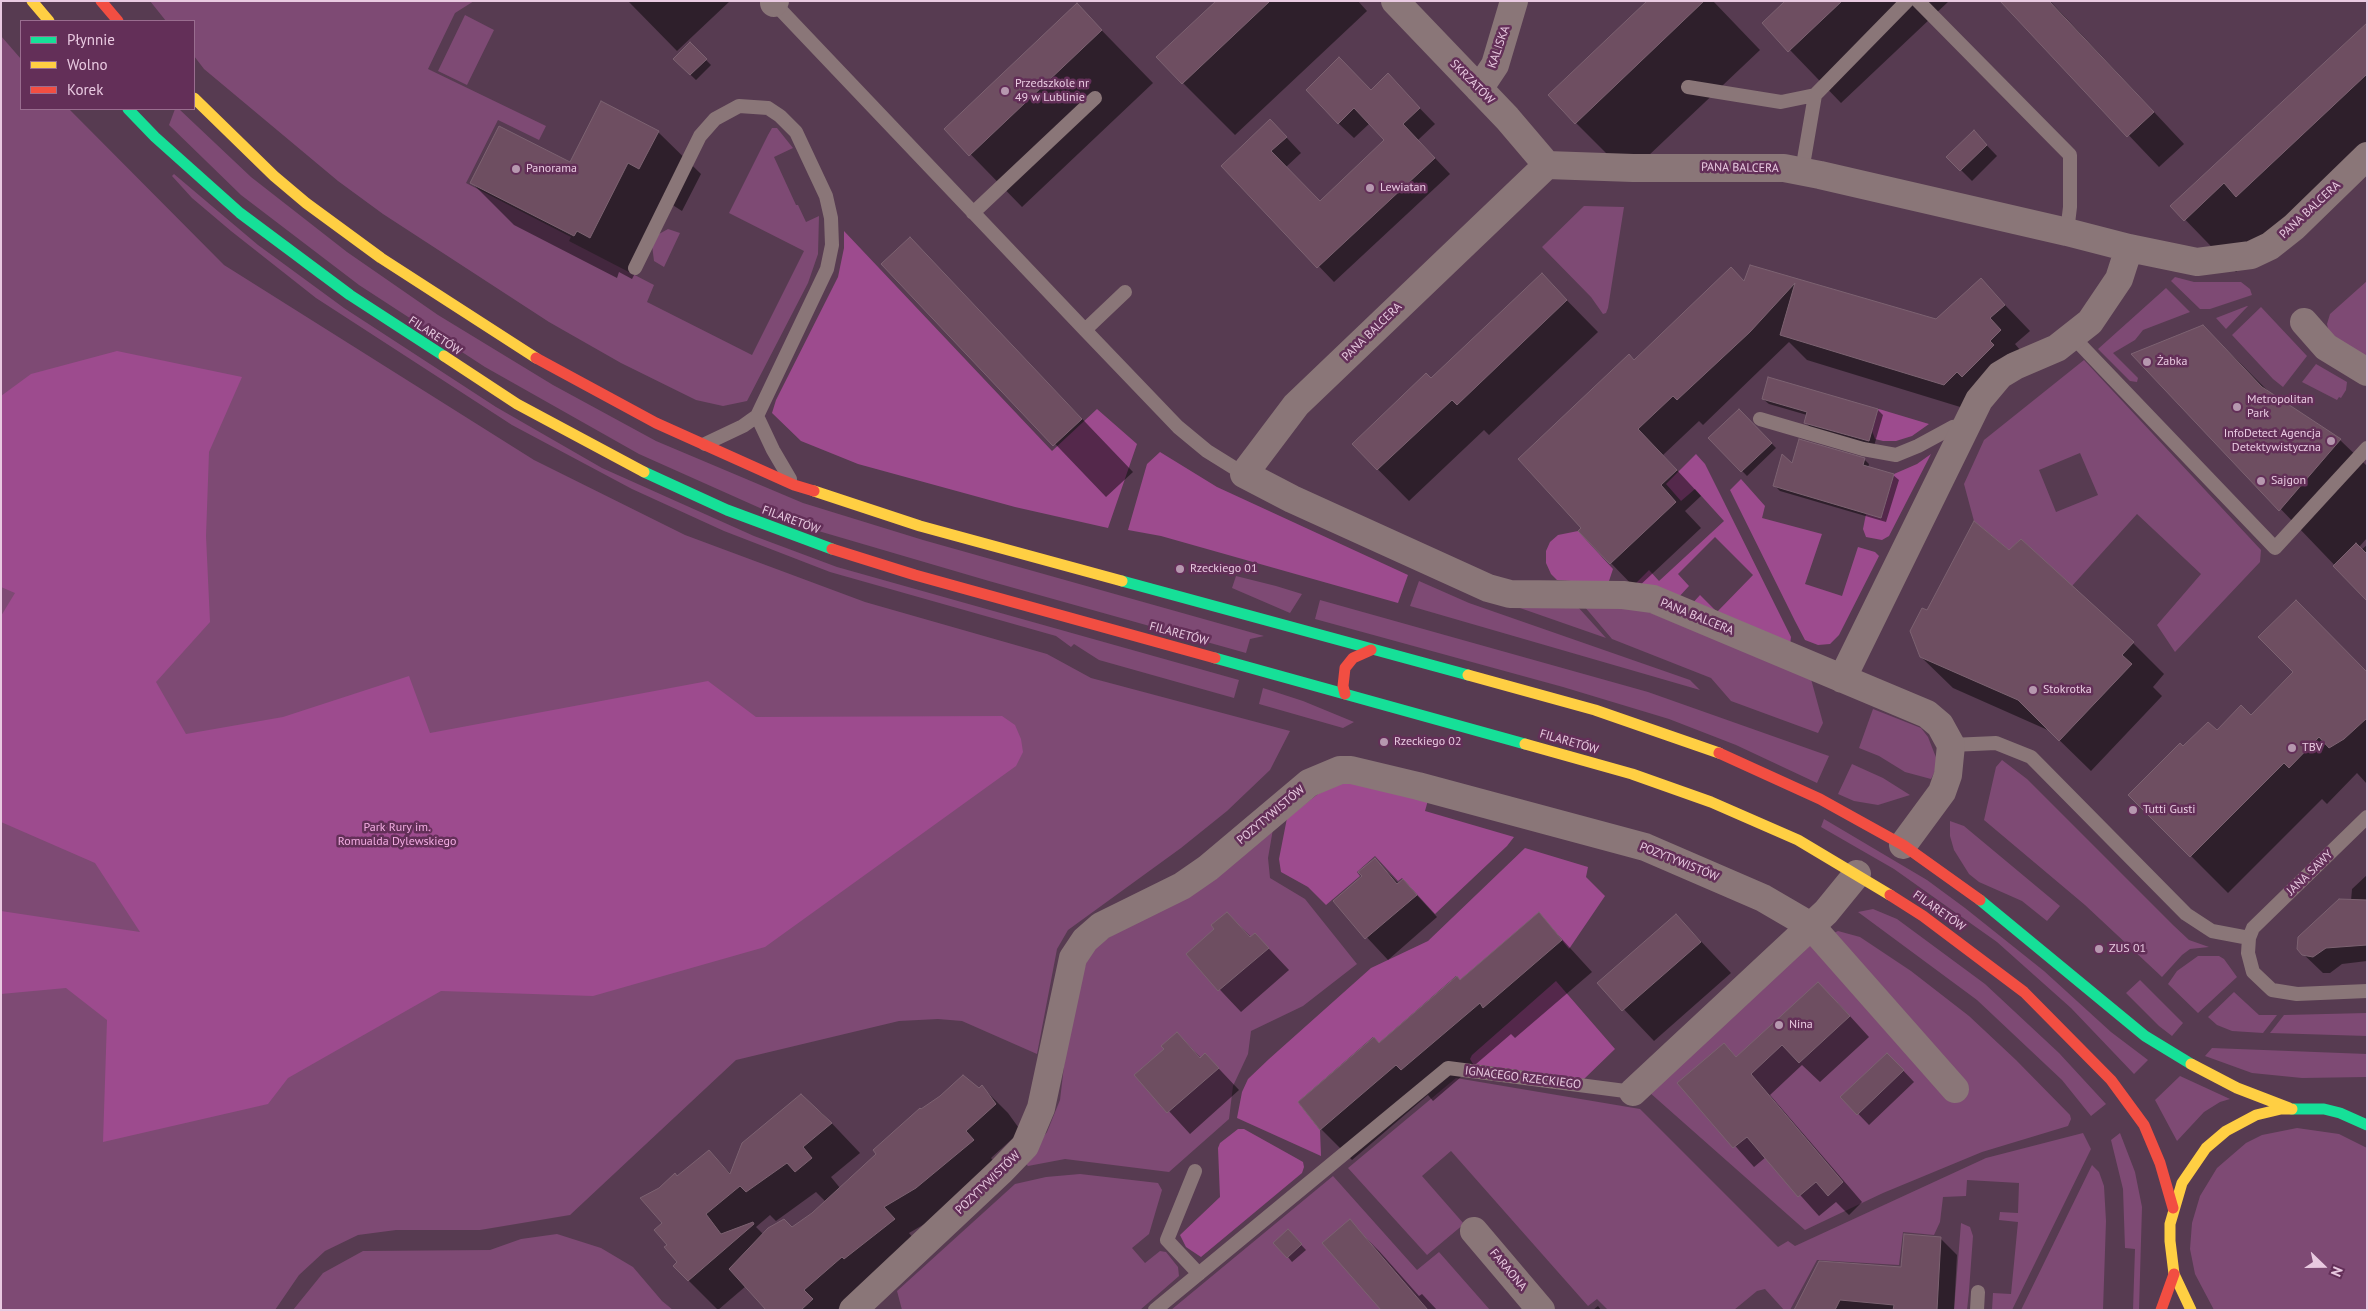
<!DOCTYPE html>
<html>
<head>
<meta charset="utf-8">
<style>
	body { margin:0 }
	#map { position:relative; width:2368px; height:1311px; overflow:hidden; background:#573b51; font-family:"PT Sans",sans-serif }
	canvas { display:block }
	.frame { position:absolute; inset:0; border:2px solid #e9cae1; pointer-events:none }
	.legend { position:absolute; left:20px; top:20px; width:175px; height:90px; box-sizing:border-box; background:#632f58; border:1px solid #996d8f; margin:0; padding:6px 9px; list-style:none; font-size:15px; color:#e9cae1 }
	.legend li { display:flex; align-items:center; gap:10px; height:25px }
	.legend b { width:25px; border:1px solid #996d8f }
	.north { position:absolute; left:2298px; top:1241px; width:50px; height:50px; -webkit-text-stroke:4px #632f58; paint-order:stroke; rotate:112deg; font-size:14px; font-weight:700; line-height:20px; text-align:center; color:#e9cae1 }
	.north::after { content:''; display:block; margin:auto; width:18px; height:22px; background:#e9cae1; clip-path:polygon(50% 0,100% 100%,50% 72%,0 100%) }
</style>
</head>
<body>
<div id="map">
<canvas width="2368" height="1311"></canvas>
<div class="frame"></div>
<ul class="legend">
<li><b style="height:6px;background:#16e098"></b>Płynnie</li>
<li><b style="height:6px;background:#ffcf43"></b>Wolno</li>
<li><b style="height:6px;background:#f24e42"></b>Korek</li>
</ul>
<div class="north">N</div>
</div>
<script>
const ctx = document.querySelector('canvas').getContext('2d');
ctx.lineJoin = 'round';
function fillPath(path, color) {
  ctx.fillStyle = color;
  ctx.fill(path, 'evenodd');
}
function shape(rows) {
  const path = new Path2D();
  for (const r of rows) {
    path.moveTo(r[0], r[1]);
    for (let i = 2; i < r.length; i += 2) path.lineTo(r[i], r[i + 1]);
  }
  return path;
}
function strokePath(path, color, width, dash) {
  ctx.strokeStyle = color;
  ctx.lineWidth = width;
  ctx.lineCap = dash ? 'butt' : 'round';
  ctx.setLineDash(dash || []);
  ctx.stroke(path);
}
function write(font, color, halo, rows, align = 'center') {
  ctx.font = font + ' "PT Sans",sans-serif';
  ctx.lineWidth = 5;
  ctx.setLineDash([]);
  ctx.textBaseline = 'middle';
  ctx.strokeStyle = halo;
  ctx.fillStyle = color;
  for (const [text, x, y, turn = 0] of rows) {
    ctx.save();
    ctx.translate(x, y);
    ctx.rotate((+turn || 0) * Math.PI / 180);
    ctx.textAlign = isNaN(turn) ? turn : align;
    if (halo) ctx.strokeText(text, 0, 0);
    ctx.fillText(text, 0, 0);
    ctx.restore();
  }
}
const green = shape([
	[150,1,474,1,455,13,428,69,546,126,539,140,498,120,466,183,571,237,569,241,654,285,647,302,752,355,804,251,729,213,768,135,772,128,777,128,793,148,774,157,796,205,798,205,806,222,819,216,818,254,808,283,747,401,723,406,696,400,621,363,549,322,383,214,338,181,204,69,194,56,194,21,166,21],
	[465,15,494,30,467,85,438,71],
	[1,36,21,59,21,109,69,109,224,265,534,460,685,535,865,602,1047,654,1091,678,1290,731,1270,770,1227,811,1181,848,1068,930,1057,949,1037,1054,962,1021,938,1019,899,1021,736,1060,570,1215,480,1230,396,1230,358,1235,325,1251,299,1275,275,1310,1,1310],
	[175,109,179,109,251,177,347,252,438,315,553,385,656,441,803,503,923,540,1264,636,1250,639,1246,653,989,581,798,525,639,454,485,367,359,285,241,195,169,125],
	[174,174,258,245,344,308,496,407,602,468,754,536,837,567,1239,680,1234,698,1099,660,1074,644,1071,647,1056,636,830,572,724,531,632,489,512,425,316,298,231,231,192,198,172,176],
	[1584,206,1624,207,1608,308,1606,313,1603,314,1591,297,1542,247],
	[668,229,680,233,664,267,654,261,652,245,659,234],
	[2175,277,2194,282,2241,282,2250,289,2252,295,2210,309,2200,309,2171,281],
	[2367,281,2367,358,2329,333,2327,324,2330,314],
	[2166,288,2190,312,2143,330,2135,340,2113,353,2138,378,2137,382,2130,381,2098,349],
	[2248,306,2226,329,2216,318,2247,306],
	[2261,307,2307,356,2283,387,2273,379,2232,335],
	[2084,360,2261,550,2260,562,2175,652,2157,625,2201,574,2137,514,2072,586,2021,539,2009,550,1974,521,1964,484,1984,440],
	[2080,453,2098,495,2056,512,2039,470],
	[2316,364,2347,382,2346,390,2341,398,2339,397,2337,400,2302,382],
	[1236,576,1276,586,1302,594,1290,613,1232,588],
	[1419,581,1469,603,1690,680,1700,690,1410,606],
	[1320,600,1648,692,1829,756,1817,783,1736,745,1669,719,1563,687,1315,619],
	[1577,606,1606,638,1520,608],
	[1584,606,1642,609,1811,679,1823,723,1818,733,1731,701,1711,678,1612,639],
	[1263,688,1303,701,1354,722,1343,728,1259,704],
	[1873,709,1921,728,1928,737,1937,760,1937,767,1931,779,1905,772,1879,756,1859,748],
	[2002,760,2027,779,2173,925,2189,940,2209,947,2190,949,2182,955,2162,977,2085,905,1984,820,1996,767],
	[1852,764,1883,778,1910,795,1878,805,1854,801,1838,794],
	[1824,819,1927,880,1965,908,2044,971,2111,1032,2148,1060,2134,1074,2071,1008,1997,942,1894,869,1821,827],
	[1950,821,1964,826,2060,906,2047,921,2022,901,1979,882,1969,874,1954,850,1950,836],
	[1273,829,1268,858,1270,878,1305,899,1357,964,1303,1006,1251,1031,1248,1054,1233,1086,1229,1119,1169,1172,1065,1159,1028,1166,1024,1162,1047,1132,1060,1100,1070,1015,1090,950],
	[1873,909,1897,919,1985,984,2059,1053,2106,1104,2091,1116,2062,1080,1977,1000,1858,912],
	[1838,931,1860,937,1911,971,1969,1016,2016,1060,2070,1115,2071,1119,2068,1126,1982,1152,1883,1193,1805,1230,1649,1092,1799,950],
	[2198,956,2219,956,2224,959,2237,977,2198,1013,2168,984,2177,971],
	[2140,980,2183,1023,2172,1036,2159,1026,2126,993],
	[2234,992,2259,1015,2277,1015,2263,1033,2232,1031,2217,1025,2208,1017],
	[2367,1013,2367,1036,2270,1033,2284,1015],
	[2212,1048,2367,1054,2367,1077,2302,1078,2252,1073,2205,1056],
	[2180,1076,2230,1099,2220,1102,2204,1112,2177,1141,2155,1100],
	[1456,1078,1640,1109,1778,1247,1788,1241,1795,1246,1986,1158,2083,1133,2091,1149,2012,1310,1992,1310,1993,1293,2011,1294,2018,1222,1999,1220,2000,1212,2018,1213,2019,1183,1967,1180,1966,1196,1943,1197,1940,1222,1934,1235,1903,1232,1899,1265,1817,1260,1790,1310,1784,1310,1765,1289,1757,1291,1734,1310,1608,1310,1597,1299,1588,1306,1451,1151,1422,1176,1464,1224,1427,1255,1348,1168],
	[2297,1128,2339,1134,2367,1148,2367,1310,2214,1310,2195,1274,2190,1249,2192,1223,2200,1196,2217,1168,2246,1143,2262,1135],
	[2120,1133,2135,1172,2142,1207,2139,1310,2133,1310,2135,1249,2125,1248,2123,1189,2111,1140],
	[2092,1165,2099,1172,2104,1186,2106,1221,2103,1310,2021,1310],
	[1080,1174,1158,1183,1162,1190,1149,1234,1132,1248,1145,1263,1160,1251,1166,1252,1178,1267,1179,1276,1140,1310,902,1310,897,1291,1015,1184,1046,1177],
	[1333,1176,1417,1270,1439,1252,1490,1310,1171,1310],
	[1961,1223,1970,1227,1973,1236,1969,1291,1967,1310,1954,1310],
	[557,1234,601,1248,633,1267,662,1301,673,1310,293,1310,323,1273,363,1251,490,1250,521,1239]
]);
const forest = shape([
	[844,231,1052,451,1097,409,1137,444,1108,528,1015,507,858,464,801,441,772,413,776,400,838,277,844,248],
	[117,351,242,377,209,452,206,536,210,622,156,682,186,734,283,717,409,676,430,733,708,681,756,717,1002,716,1015,725,1021,739,1023,752,1016,766,765,947,593,996,441,991,288,1078,268,1104,103,1142,107,1020,66,988,1,994,1,911,140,932,95,863,1,822,1,616,15,593,1,587,1,396,31,374],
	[1878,409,1879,409,1929,424,1912,436,1896,441,1883,441,1875,439,1872,431],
	[1160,452,1217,487,1408,575,1398,603,1161,536,1128,530,1147,464],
	[1696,454,1705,464,1721,496,1791,637,1790,645,1691,605,1700,595,1717,612,1753,575,1715,537,1678,574,1689,586,1677,599,1634,585,1649,570,1659,581,1724,521,1695,489,1681,501,1666,484],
	[1931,454,1889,536,1882,540,1866,537,1863,529,1866,514,1881,517,1894,474,1917,464],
	[1741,479,1765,506,1762,518,1822,534,1805,584,1842,596,1858,547,1875,552,1879,556,1839,635,1830,644,1818,645,1805,640,1795,621,1730,490],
	[1578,531,1613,569,1609,581,1599,583,1557,580,1551,574,1546,563,1546,551,1550,542,1558,535],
	[1358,780,1430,793,1425,811,1514,837,1507,846,1435,914,1402,878,1398,881,1375,856,1357,872,1360,876,1326,905,1308,887,1281,872,1279,859,1287,818,1318,794,1338,784],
	[1525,848,1588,867,1586,877,1605,896,1569,949,1539,913,1460,980,1456,976,1379,1043,1373,1037,1298,1102,1320,1130,1321,1156,1237,1118,1242,1092,1248,1079,1269,1059,1371,968,1428,941],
	[1556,981,1615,1049,1584,1079,1473,1064,1470,1059,1472,1055],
	[1238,1129,1244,1129,1296,1158,1303,1162,1304,1167,1302,1173,1201,1257,1186,1247,1180,1235,1220,1197,1218,1148,1220,1143]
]);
const shadow = shape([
	[628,1,730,1,677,51],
	[1218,1,1358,1,1367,11,1235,135,1183,83],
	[1649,1,1713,1,1760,50,1628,175,1576,123],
	[1787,1,1949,1,1841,103,1764,23],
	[2001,1,2050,1,2184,144,2159,167],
	[1077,5,1153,83,1022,207,946,129],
	[2367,23,2367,173,2275,234,2236,272,2172,206],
	[690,44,711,65,696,80,674,59],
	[1371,91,1403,91,1435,124,1418,140,1450,174,1334,282,1223,166,1286,137,1301,153,1286,167,1320,203,1386,140,1370,123,1354,138,1338,123],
	[658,132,701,174,682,211,671,204,632,279,619,272,617,278,514,225,472,183,570,164],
	[1974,132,1997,156,1972,181,1948,157],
	[910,239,1133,472,1106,497,883,264],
	[1751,266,1936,320,1981,280,2030,331,2015,344,2026,357,1970,410,1807,360,1789,342,1703,425,1699,421,1663,455,1701,496,1685,511,1701,528,1636,589,1580,531,1583,528,1634,361,1745,282],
	[1542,275,1598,332,1489,435,1484,430,1409,501,1353,444,1431,380],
	[2203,326,2270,393,2340,440,2367,466,2367,538,2359,547,2361,550,2367,545,2367,599,2133,355],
	[1769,379,1878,410,1883,415,1874,446,1810,427,1805,422,1807,415,1769,404,1763,399],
	[1739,410,1776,448,1747,476,1710,438],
	[1864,459,1869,464,1868,468,1893,475,1899,480,1886,522,1780,491,1775,486,1792,465],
	[2009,552,2133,643,2164,674,2153,687,2162,696,2091,771,2050,731,1953,688,1921,657,1928,612],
	[2367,673,2367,784,2357,773,2327,804,2322,799,2228,893,2130,795,2184,748,2251,716],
	[1375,859,1399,884,1403,880,1437,917,1388,960,1334,902,1364,876],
	[2367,875,2367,961,2342,964,2330,973,2323,973,2298,949,2351,901,2352,889],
	[1227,913,1251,937,1255,934,1289,970,1241,1012,1187,955,1216,929],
	[1539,914,1592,972,1515,1038,1511,1034,1433,1101,1428,1095,1352,1160,1321,1129,1379,1044,1460,981],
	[1676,915,1731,973,1654,1041,1599,983],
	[1838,1003,1869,1037,1820,1082,1802,1065,1770,1095,1862,1202,1849,1215,1836,1202,1819,1216,1766,1157,1754,1167,1679,1083,1724,1044,1737,1058],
	[1177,1033,1201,1058,1205,1054,1239,1090,1190,1134,1136,1075,1166,1049],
	[1898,1065,1914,1082,1869,1125,1842,1097],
	[982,1087,1008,1113,1021,1131,991,1158,999,1167,942,1214,909,1233,920,1246,869,1282,837,1310,767,1310,746,1286,718,1310,674,1266,679,1262,669,1245,664,1223,677,1177,709,1151,731,1174,801,1096,822,1113,860,1153,831,1177,840,1188],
	[816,1192,826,1202,792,1229,764,1235,756,1227,770,1215,776,1221],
	[1349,1221,1380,1252,1419,1296,1422,1294,1437,1310,1383,1310],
	[1288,1231,1306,1250,1292,1262,1288,1257],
	[1940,1238,1957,1255,1954,1310,1795,1310,1902,1268],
	[1598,1306,1601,1310,1593,1310]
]);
const building = shape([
	[1216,1,1270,1,1182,84,1156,57,1216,1],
	[1647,1,1704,1,1575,124,1548,95,1647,1],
	[1785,1,1842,1,1788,52,1762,23,1785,1],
	[2000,1,2049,1,2154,112,2127,137,2000,1],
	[1077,3,1102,30,969,156,944,129,1077,3],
	[2367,23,2367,74,2236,197,2224,183,2184,221,2170,206,2367,23],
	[690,42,707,59,690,75,673,59,690,42],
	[1339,57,1371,90,1388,73,1420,108,1403,124,1435,158,1317,268,1221,166,1270,119,1287,137,1271,151,1320,201,1384,140,1354,108,1338,124,1306,90,1339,57],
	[601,101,659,131,639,169,628,163,590,238,577,231,574,236,470,183,499,126,570,162,601,101],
	[1974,130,1987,145,1960,171,1946,157,1974,130],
	[910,237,1082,419,1053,446,881,264,910,237],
	[1750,265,1936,319,1981,278,2005,305,1990,318,2001,330,1990,341,1994,345,1962,377,1957,372,1944,385,1780,335,1795,283,1750,332,1677,400,1673,396,1638,429,1677,470,1661,485,1676,502,1610,564,1578,531,1581,528,1518,459,1629,354,1634,360,1731,267,1744,281,1750,265],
	[1542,273,1567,300,1457,405,1452,400,1377,470,1352,444,1426,373,1431,378,1542,273],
	[2203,325,2262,387,2341,439,2279,511,2131,354,2203,325],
	[1768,377,1878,409,1869,441,1804,423,1807,412,1762,399,1768,377],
	[1739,409,1772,443,1741,472,1708,438,1739,409],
	[1799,439,1865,458,1863,465,1894,474,1881,518,1773,486,1782,454,1792,463,1799,439],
	[1974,521,2009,550,2021,539,2134,642,2122,655,2132,664,2059,741,2018,700,1920,657,1910,631,1922,608,1927,610,1974,521],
	[2356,543,2367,554,2367,601,2333,566,2356,543],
	[2296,600,2367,672,2367,718,2344,739,2329,748,2319,737,2289,768,2284,763,2190,857,2128,795,2180,743,2183,746,2208,722,2217,730,2241,705,2251,715,2293,672,2258,637,2296,600],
	[1375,858,1397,884,1403,879,1417,895,1365,939,1333,901,1362,876,1358,872,1375,858],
	[2339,899,2367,900,2367,945,2326,948,2313,957,2302,955,2297,949,2298,937,2339,899],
	[1227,912,1250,937,1255,933,1269,948,1218,991,1186,954,1214,929,1211,925,1227,912],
	[1539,912,1562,940,1483,1008,1480,1003,1401,1070,1396,1065,1320,1130,1298,1102,1374,1037,1379,1043,1457,976,1460,980,1539,912],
	[1676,914,1701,942,1622,1011,1597,983,1676,914],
	[1818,982,1850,1016,1799,1063,1782,1045,1751,1074,1843,1182,1828,1196,1816,1182,1798,1197,1747,1137,1733,1148,1677,1083,1724,1043,1736,1057,1818,982],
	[1177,1032,1200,1058,1205,1053,1219,1068,1167,1113,1134,1075,1164,1049,1161,1046,1177,1032],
	[1887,1053,1904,1070,1857,1115,1840,1097,1887,1053],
	[963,1075,979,1088,982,1085,996,1104,966,1131,974,1140,916,1188,884,1207,895,1219,844,1259,842,1257,804,1290,813,1299,801,1310,766,1310,729,1269,768,1228,784,1219,792,1227,812,1213,876,1154,873,1150,920,1108,921,1109,940,1096,963,1075],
	[801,1094,832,1123,803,1147,812,1158,795,1172,787,1163,746,1192,740,1186,706,1214,721,1234,753,1222,754,1224,688,1281,673,1266,677,1262,664,1247,667,1245,654,1230,662,1223,640,1198,659,1188,675,1173,677,1176,709,1150,730,1174,742,1143,801,1094],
	[1350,1219,1365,1237,1428,1310,1381,1310,1322,1243,1350,1219],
	[1288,1229,1302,1244,1287,1258,1273,1243,1288,1229],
	[1904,1234,1941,1237,1937,1310,1893,1310,1894,1305,1840,1300,1835,1310,1794,1310,1819,1261,1901,1267,1904,1234]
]);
const lane = shape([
	[1918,1,2070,155,2070,207,2067,232],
	[774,3,1085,330],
	[1688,87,1781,102,1815,95],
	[1802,171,1815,95,1907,1],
	[973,213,1095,98],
	[635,268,700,136,715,119,739,106,768,108,780,116,796,132,826,196,831,218,832,245,827,269,757,416,743,426,705,444],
	[1125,292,1085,330,1178,427,1207,451,1244,474],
	[2073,337,2275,548,2367,448],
	[757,416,773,450,790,479],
	[1760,419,1863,449,1896,455,1918,446,1953,427,1966,425],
	[1951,745,1996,743,2031,757,2186,914,2212,931,2249,938],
	[2367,817,2253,928,2249,938,2248,953,2253,972,2272,990,2297,994,2367,991],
	[1195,1171,1167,1240,1199,1274],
	[1155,1310,1448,1068,1633,1092],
	[1977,1310,1978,1292]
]);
const street = shape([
	[1395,1,1507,118,1547,165],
	[774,3,775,1],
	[1479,89,1495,65,1514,1],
	[2304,322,2326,347,2367,372],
	[1842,679,1979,400,2000,375,2015,366,2057,348,2090,322,2119,279,2129,248],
	[1903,845,1942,792,1948,775,1951,745,1940,725,1927,714,1653,599,1623,595,1510,594,1488,588,1292,499,1244,474,1296,405,1547,165,1633,168,1784,168,1820,175,2067,232,2129,248,2197,262,2251,255,2270,246,2294,227,2367,156],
	[1633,1092,1826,912,1857,874],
	[1474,1231,1541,1310],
	[853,1310,1001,1171,1025,1146,1041,1108,1073,958,1085,940,1101,926,1182,886,1208,868,1309,783,1340,770,1351,770,1418,786,1645,847,1763,898,1811,926,1955,1089]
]);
const fast = shape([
	[128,109,155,137,240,213,350,295,444,356],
	[644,472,727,510,832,549],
	[1122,581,1468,675],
	[1215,658,1525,744],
	[1980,900,2145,1036,2191,1064],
	[2292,1109,2324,1109,2340,1113,2367,1125]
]);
const slow = shape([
	[32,1,49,21],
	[194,98,274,176,306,203,381,258,536,358],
	[444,356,517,404,644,472],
	[814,491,920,526,1122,581],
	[1468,675,1595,710,1719,753],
	[1525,744,1632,774,1711,802,1798,840,1890,895],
	[2191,1064,2237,1088,2289,1108],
	[2191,1310,2174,1274,2170,1241,2170,1224,2182,1183,2206,1148,2226,1131,2256,1115,2281,1109,2292,1109]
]);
const jam = shape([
	[101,1,118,21],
	[536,358,656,423,794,485,814,491],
	[832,549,915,575,1215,658],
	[1345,694,1343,686,1345,668,1353,658,1371,650],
	[1719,753,1820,799,1903,845,1980,900],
	[1890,895,1923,916,2024,992,2111,1080,2144,1125,2160,1163,2173,1208],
	[2161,1310,2174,1274]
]);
const markers = [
	[1005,91,5,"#b698af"],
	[516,169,5,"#b698af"],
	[1370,188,5,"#b698af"],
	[2147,362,5,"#b698af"],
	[2237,407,5,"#b698af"],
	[2331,441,5,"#b698af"],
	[2261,481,5,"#b698af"],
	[1180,569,5,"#b698af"],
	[2033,690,5,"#b698af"],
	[1384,742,5,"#b698af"],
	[2292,748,5,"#b698af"],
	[2133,810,5,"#b698af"],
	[2099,949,5,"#b698af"],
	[1779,1025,5,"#b698af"]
];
const streetNames = [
	["KALISKA",1499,47,-71],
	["SKRZATÓW",1472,82,45],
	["PANA BALCERA",1740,168,1],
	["PANA BALCERA",2310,210,-43],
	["PANA BALCERA",1372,332,-44],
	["FILARETÓW",435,336,33],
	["FILARETÓW",791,520,20],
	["PANA BALCERA",1697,617,22],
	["FILARETÓW",1179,634,15],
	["FILARETÓW",1569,742,16],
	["POZYTYWISTÓW",1271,815,-40],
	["POZYTYWISTÓW",1679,862,22],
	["JANA SAWY",2310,873,-44],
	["FILARETÓW",1939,911,35],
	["IGNACEGO RZECKIEGO",1523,1078,7],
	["POZYTYWISTÓW",988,1183,-44],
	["FARAONA",1508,1270,50]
];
const poiNames = [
	["Przedszkole nr",1015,84],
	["49 w Lublinie",1015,98],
	["Panorama",526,169],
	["Lewiatan",1380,188],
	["Żabka",2157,362],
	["Metropolitan",2247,400],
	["Park",2247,414],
	["InfoDetect Agencja",2321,434,"right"],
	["Detektywistyczna",2321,448,"right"],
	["Sajgon",2271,481],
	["Rzeckiego 01",1190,569],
	["Stokrotka",2043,690],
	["Rzeckiego 02",1394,742],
	["TBV",2302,748],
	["Tutti Gusti",2143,810],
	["ZUS 01",2109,949],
	["Nina",1789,1025]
];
const parkNames = [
	["Park Rury im.",397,828],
	["Romualda Dylewskiego",397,842]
];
fillPath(green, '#7e4a74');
fillPath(forest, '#9d4b8e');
fillPath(shadow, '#0007');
fillPath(building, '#6e4e61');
strokePath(building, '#7c6271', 1);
strokePath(lane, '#8a7678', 14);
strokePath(street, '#8a7678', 28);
strokePath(fast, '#16e098', 11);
strokePath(slow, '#ffcf43', 11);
strokePath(jam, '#f24e42', 11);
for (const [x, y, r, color] of markers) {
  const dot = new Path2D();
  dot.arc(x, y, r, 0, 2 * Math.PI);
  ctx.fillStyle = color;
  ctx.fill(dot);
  strokePath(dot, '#632f58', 2);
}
write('12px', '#e9cae1', '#632f58', streetNames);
write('12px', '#e9cae1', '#632f58', poiNames, 'left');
write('12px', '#f4ade3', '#632f58', parkNames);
</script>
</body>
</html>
